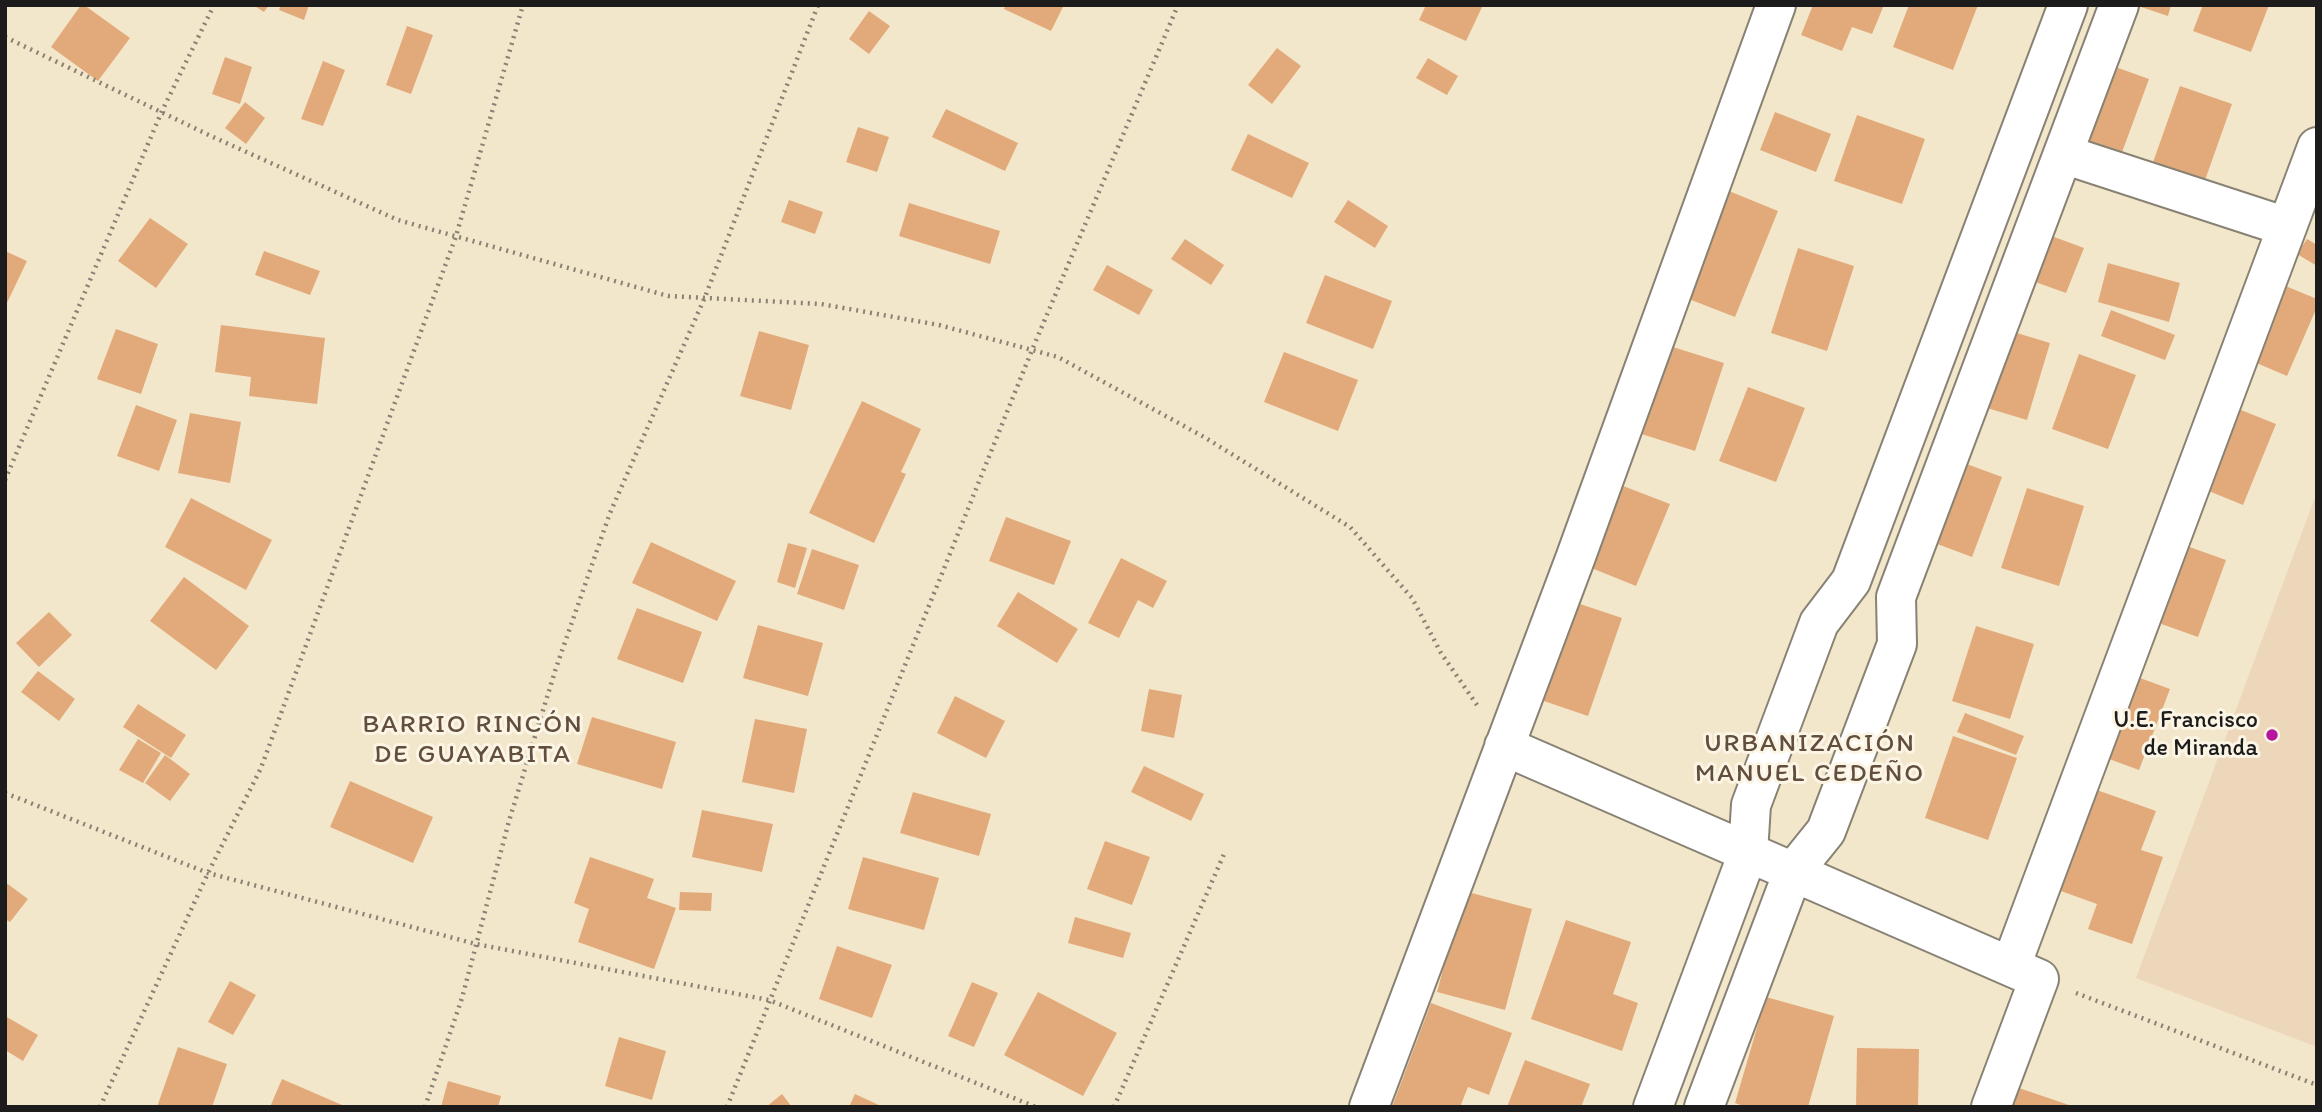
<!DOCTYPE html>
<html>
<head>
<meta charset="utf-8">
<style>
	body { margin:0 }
	#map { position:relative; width:2322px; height:1112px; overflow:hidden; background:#f3e7cb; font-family:Itim,sans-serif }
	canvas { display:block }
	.frame { position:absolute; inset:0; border:7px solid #1c1c1c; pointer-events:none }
</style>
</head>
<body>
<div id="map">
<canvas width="2322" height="1112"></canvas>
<div class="frame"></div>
</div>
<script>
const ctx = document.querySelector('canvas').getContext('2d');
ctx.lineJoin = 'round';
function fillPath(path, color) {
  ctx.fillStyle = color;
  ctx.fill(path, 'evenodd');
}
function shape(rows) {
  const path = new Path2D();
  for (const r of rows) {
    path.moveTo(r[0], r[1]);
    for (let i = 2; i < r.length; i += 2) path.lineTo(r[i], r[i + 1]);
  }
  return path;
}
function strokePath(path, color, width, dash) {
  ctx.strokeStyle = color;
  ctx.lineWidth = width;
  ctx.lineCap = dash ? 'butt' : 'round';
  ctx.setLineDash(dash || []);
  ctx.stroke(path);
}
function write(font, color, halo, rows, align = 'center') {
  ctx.font = font + ' Itim,sans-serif';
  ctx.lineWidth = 6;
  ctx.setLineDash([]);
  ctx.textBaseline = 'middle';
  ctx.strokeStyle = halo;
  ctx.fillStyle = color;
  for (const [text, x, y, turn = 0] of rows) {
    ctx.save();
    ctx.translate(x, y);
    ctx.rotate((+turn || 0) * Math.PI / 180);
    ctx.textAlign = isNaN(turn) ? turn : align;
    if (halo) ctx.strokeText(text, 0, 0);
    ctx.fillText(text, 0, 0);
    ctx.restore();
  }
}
const built = shape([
	[2317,492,2317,1047,2136,978]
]);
const building = shape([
	[81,5,84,5,130,38,98,81,51,47],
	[253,5,269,5,264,12],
	[281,5,309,5,304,20,279,10],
	[1006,5,1064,5,1051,31,1004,9],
	[1426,5,1483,5,1466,41,1419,20],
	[1813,5,1884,5,1872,34,1852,27,1842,51,1801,35],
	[1909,5,1978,5,1953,70,1893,47],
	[2135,5,2171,5,2168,16],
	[2203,5,2269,5,2251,52,2193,31],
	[869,11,890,26,869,54,849,39],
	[407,26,433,35,411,94,386,85],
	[1277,48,1301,66,1272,104,1248,85],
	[2082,55,2149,79,2121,155,2054,130],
	[225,57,252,67,240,104,212,94],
	[1428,58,1458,76,1447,95,1416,78],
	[323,61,345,70,323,126,301,119],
	[2180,86,2232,104,2204,183,2152,165],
	[245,102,265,118,246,144,225,128],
	[946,109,1018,143,1005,171,932,137],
	[1775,112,1831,134,1816,172,1760,150],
	[1857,115,1925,139,1902,204,1834,181],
	[858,127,889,137,877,172,846,162],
	[1248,134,1309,163,1292,198,1231,170],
	[1724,189,1778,211,1735,317,1681,296],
	[789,200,823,212,815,234,781,222],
	[1348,200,1388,226,1375,248,1334,222],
	[909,203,1000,231,990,264,899,236],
	[150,218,188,244,156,288,118,261],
	[2030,228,2084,248,2066,293,2013,274],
	[1185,239,1224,265,1211,285,1171,259],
	[2307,239,2317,245,2317,266,2297,254],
	[1798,248,1854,266,1827,351,1771,333],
	[5,251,27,261,5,307],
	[264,251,320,271,310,295,255,275],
	[2108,263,2180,283,2169,322,2098,302],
	[1107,265,1153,290,1139,315,1093,290],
	[1325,275,1392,301,1373,349,1306,323],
	[2264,277,2317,299,2317,307,2287,376,2233,353],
	[2111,310,2175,335,2165,360,2101,336],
	[1987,324,2050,343,2027,420,1964,401],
	[221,325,325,338,317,404,249,396,251,377,215,372],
	[116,329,158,344,141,394,97,379],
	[759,331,809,345,791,410,740,396],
	[1660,343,1724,363,1695,451,1632,431],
	[1284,352,1358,380,1338,431,1264,402],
	[2079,354,2136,375,2108,449,2052,429],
	[1748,387,1805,408,1776,482,1719,461],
	[862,401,921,429,901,472,906,474,874,543,809,513],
	[2221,402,2276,424,2243,505,2189,483],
	[136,405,177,420,159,471,117,456],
	[190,413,241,422,230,483,178,473],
	[1945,456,2002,477,1972,557,1916,536],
	[1618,484,1670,504,1636,586,1584,565],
	[2027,488,2084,506,2059,586,2001,568],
	[191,498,272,540,246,590,165,547],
	[1006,517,1071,541,1054,585,989,561],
	[2167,539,2226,560,2198,637,2139,616],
	[651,542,736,581,717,621,632,583],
	[788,543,807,548,795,588,777,582],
	[812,549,859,565,844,610,797,594],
	[1121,558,1167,581,1153,608,1138,600,1119,638,1088,623],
	[184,577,249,626,216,670,150,621],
	[1018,592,1078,629,1057,663,997,626],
	[1571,601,1622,618,1588,716,1538,699],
	[637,608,702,632,683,683,617,659],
	[49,612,72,635,39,667,16,643],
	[758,625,823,643,808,696,743,678],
	[1976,626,2034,644,2010,719,1952,701],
	[38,671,75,699,59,721,21,692],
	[2121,671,2170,689,2139,770,2090,752],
	[1149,689,1182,695,1174,738,1141,731],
	[955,696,1005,721,986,758,937,733],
	[138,704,186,735,171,758,123,727],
	[1965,713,2024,736,2016,755,1957,732],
	[592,717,676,742,662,789,577,764],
	[755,719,807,729,794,793,742,782],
	[1953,736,2017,758,1988,840,1925,818],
	[138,739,161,753,143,783,119,770],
	[165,755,190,774,170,801,145,783],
	[1144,766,1204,794,1191,821,1131,792],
	[350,781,433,817,413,863,330,827],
	[2094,789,2156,811,2141,850,2163,857,2132,944,2088,929,2097,904,2058,890],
	[913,792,991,814,979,856,900,833],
	[702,810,773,824,762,872,692,857],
	[1105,841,1150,857,1132,905,1087,889],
	[590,857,654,879,647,898,676,908,654,969,578,942,589,909,574,903],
	[863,857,939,878,924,930,848,909],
	[5,882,28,899,10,922,5,919],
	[1464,891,1532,909,1505,1010,1437,992],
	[680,892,712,893,711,911,679,910],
	[1075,917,1131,933,1123,958,1068,943],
	[1566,920,1631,942,1613,994,1638,1003,1622,1051,1531,1019],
	[837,946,892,965,872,1018,819,999],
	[230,981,256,995,233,1035,208,1022],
	[972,982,998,993,974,1047,948,1036],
	[1038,992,1117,1033,1083,1096,1004,1055],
	[1766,997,1834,1016,1808,1107,1746,1107,1735,1103],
	[1431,1003,1512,1033,1489,1095,1468,1087,1460,1107,1392,1107],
	[5,1016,38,1035,23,1061,5,1050],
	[619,1037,666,1051,652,1100,605,1086],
	[178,1047,227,1064,212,1107,157,1107],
	[1857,1048,1919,1049,1918,1107,1856,1107],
	[1525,1060,1590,1084,1581,1107,1507,1107],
	[282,1079,342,1105,341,1107,270,1107],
	[448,1081,501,1096,498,1107,441,1107],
	[2013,1086,2072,1106,2072,1107,2005,1107],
	[782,1094,792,1107,766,1107],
	[855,1094,883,1107,849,1107]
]);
const path = shape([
	[5,37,213,137,398,220,668,296,821,304,939,325,1058,357,1204,437,1350,527,1412,598,1441,653,1477,705],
	[5,480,162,111,214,5],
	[5,793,208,873,476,944,769,1000,1036,1107],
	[2076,993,2317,1085],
	[100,1107,208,873,261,768,456,236,523,5],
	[425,1107,462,998,509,821,556,668,610,513,705,297,818,5],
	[727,1107,1032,350,1178,5],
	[1114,1107,1224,854]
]);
const minor = shape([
	[2063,154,2287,227],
	[1504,746,2039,979,1991,1107],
	[2011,966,2317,147],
	[1369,1107,1575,559,1776,5],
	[1653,1107,1748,853,1751,805,1819,623,1851,581,2068,5],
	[1704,1107,1793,872,1826,831,1897,644,1896,597,2119,5]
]);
const markers = [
	[2272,735,7,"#b5179e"]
];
const poiNames = [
	["U.E. Francisco",2258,721],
	["de Miranda",2258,749]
];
const neighbourhoodNames = [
	["BARRIO RINCÓN",473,725],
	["DE GUAYABITA",473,755],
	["URBANIZACIÓN",1810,744],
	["MANUEL CEDEÑO",1810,774]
];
fillPath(built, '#edd7bb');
fillPath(building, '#e2aa7a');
strokePath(minor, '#888274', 42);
strokePath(path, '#888274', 4.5, [2, 5]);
strokePath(minor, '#fff', 38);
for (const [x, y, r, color] of markers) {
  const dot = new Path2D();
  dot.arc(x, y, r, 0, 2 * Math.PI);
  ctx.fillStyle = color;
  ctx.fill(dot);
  strokePath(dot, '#fcf5e5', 2.5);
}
write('24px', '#1c1c1c', '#fcf5e5', poiNames, 'right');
ctx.letterSpacing = '2px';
write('26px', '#614e3d', '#fcf5e5', neighbourhoodNames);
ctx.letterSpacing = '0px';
</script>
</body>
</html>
